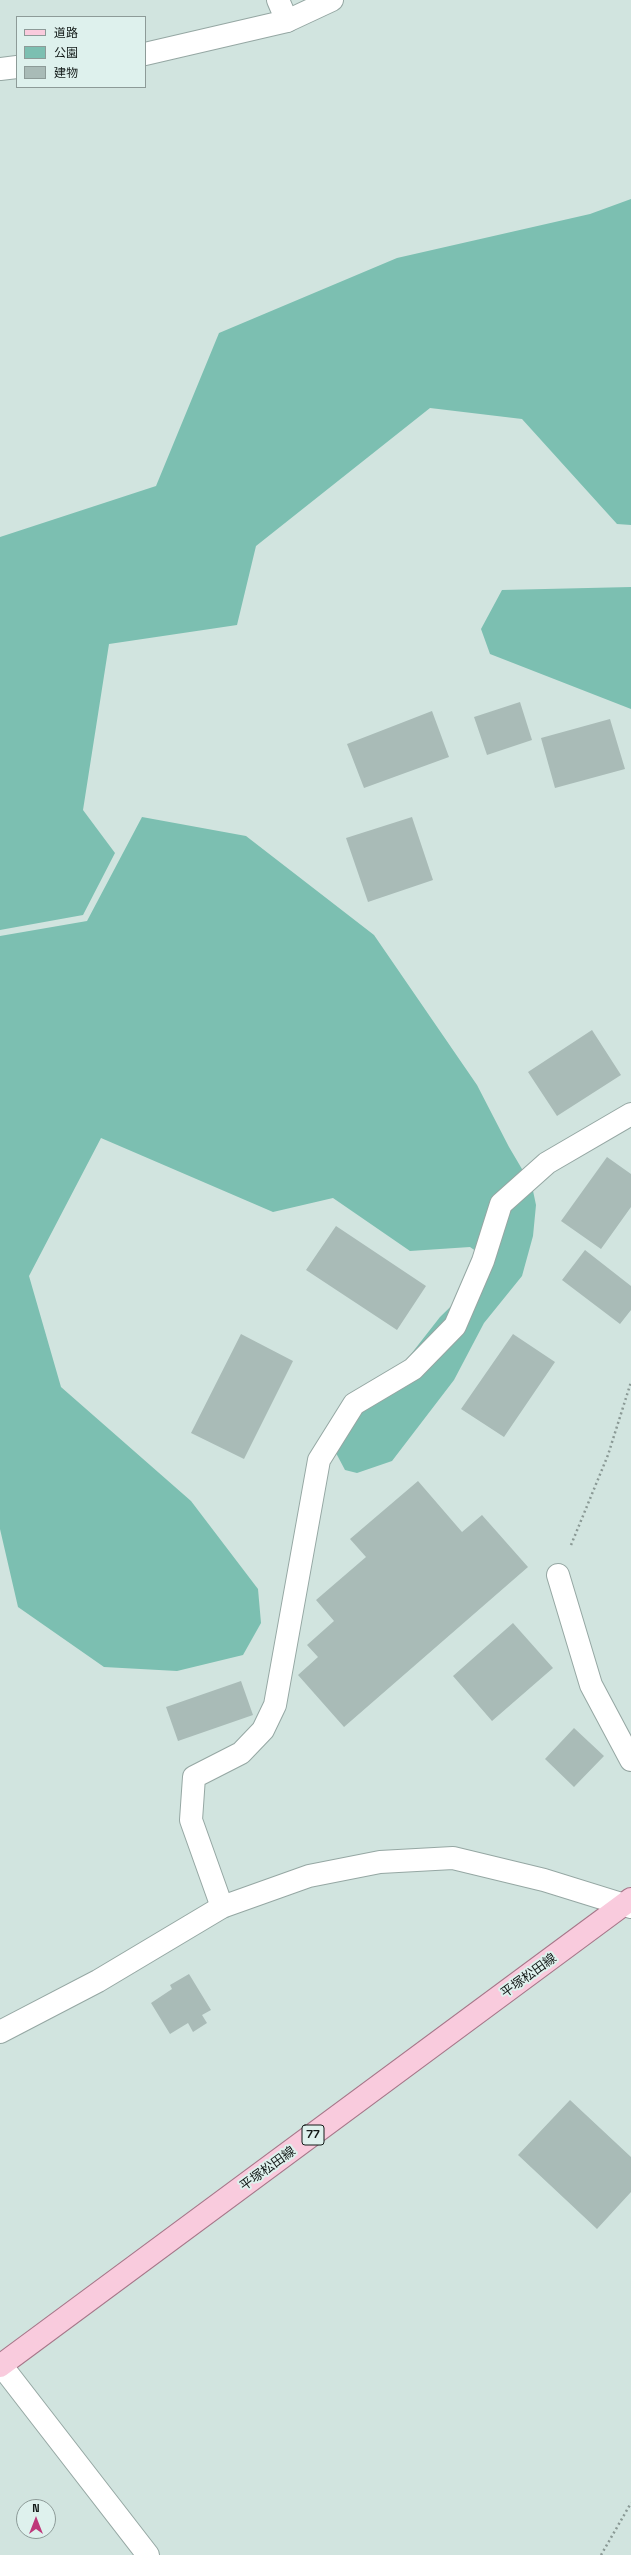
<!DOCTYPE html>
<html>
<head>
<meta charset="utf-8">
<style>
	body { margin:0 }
	#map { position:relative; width:631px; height:2555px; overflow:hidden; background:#d1e4df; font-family:"Space Grotesk","Noto Sans JP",sans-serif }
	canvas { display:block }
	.legend { position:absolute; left:16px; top:16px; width:130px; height:72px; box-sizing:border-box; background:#def1ed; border:1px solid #8d9b98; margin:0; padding:5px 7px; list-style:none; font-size:12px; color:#131a18 }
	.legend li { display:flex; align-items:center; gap:8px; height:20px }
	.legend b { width:20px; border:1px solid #8d9b98 }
	.north { position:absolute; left:16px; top:2499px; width:40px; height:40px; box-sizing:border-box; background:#def1ed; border:1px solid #8d9b98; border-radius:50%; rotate:0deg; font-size:11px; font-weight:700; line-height:16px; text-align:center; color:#131a18 }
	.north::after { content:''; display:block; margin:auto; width:14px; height:18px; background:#be387a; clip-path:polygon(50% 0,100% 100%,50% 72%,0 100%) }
</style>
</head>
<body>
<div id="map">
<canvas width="631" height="2555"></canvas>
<ul class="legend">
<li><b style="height:5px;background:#f9cbdd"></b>道路</li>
<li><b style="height:11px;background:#7cbfb1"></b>公園</li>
<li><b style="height:11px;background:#a9bbb7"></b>建物</li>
</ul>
<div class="north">N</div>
</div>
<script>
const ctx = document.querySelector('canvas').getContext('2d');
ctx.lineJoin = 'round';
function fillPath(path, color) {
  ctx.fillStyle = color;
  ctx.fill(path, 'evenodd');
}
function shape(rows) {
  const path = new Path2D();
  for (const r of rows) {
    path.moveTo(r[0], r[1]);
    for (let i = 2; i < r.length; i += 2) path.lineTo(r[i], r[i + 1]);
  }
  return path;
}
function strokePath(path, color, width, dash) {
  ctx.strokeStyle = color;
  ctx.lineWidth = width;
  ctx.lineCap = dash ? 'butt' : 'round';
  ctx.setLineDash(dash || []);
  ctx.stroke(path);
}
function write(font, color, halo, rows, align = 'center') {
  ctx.font = font + ' "Space Grotesk","Noto Sans JP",sans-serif';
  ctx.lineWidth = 4;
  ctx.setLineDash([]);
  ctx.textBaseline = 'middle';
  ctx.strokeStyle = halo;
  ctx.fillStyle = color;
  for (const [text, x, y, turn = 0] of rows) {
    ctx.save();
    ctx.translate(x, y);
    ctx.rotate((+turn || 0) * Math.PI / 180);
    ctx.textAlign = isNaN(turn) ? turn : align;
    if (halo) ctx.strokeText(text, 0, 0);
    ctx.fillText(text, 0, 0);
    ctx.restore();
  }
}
const green = shape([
	[631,199,631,525,617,524,522,419,430,408,256,546,237,625,109,644,83,810,115,853,83,915,0,930,0,537,156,486,219,333,397,258,590,214],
	[631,587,631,709,490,654,481,629,502,590],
	[142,817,246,836,374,935,477,1085,509,1147,532,1186,536,1205,533,1236,522,1276,484,1323,454,1380,392,1461,357,1473,345,1470,336,1453,351,1423,397,1372,440,1317,484,1274,483,1256,470,1247,410,1251,333,1198,273,1212,101,1138,29,1276,61,1387,191,1501,258,1589,261,1623,243,1655,177,1671,104,1667,18,1607,0,1529,0,936,87,921]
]);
const building = shape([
	[520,702,532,740,487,755,474,717],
	[432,711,449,757,364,788,347,744],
	[610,719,625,769,555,788,541,738],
	[412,817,433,880,368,902,346,838],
	[592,1030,621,1075,557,1116,528,1072],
	[607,1157,631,1174,631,1207,601,1249,561,1221],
	[336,1226,426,1286,397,1330,306,1270],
	[585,1250,631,1286,631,1310,620,1324,562,1280],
	[241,1334,293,1361,244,1459,191,1433],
	[513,1334,555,1362,504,1437,461,1409],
	[418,1481,462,1532,482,1515,528,1567,344,1727,298,1675,318,1657,307,1645,334,1621,316,1600,366,1557,350,1539],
	[513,1623,553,1668,492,1721,453,1676],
	[241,1681,253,1715,178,1741,166,1707],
	[574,1728,604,1756,574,1787,545,1759],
	[189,1974,211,2010,202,2015,207,2023,193,2032,188,2023,170,2034,151,2003,172,1989,170,1985],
	[570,2100,631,2157,631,2192,597,2229,518,2155]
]);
const path = shape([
	[571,1545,608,1455,631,1382],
	[601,2555,631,2503]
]);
const lane = shape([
	[278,0,287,21],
	[222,1907,191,1820,194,1777,241,1753,263,1730,275,1705,319,1460,354,1404,413,1369,455,1326,483,1261,501,1204,547,1163,631,1114],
	[1,2365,148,2555]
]);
const street = shape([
	[145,54,287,21,332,0],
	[0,69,17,67],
	[558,1575,591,1685,631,1760]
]);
const secondary = shape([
	[0,2032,98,1981,222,1907,309,1876,380,1862,453,1858,544,1880,631,1907]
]);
const primary = shape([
	[0,2366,631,1899]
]);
const shields = [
	[313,2135,22]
];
const shieldNames = [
	["77",313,2135]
];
const streetNames = [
	["平塚松田線",529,1976,-36],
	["平塚松田線",268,2169,-36]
];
fillPath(green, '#7cbfb1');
fillPath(building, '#a9bbb7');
strokePath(lane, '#95a7a3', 24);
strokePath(street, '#95a7a3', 24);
strokePath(secondary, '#95a7a3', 24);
strokePath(primary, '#a67689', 24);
strokePath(path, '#8a9995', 2.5, [2, 3]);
strokePath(lane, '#fff', 22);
strokePath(street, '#fff', 22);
strokePath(secondary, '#fff', 22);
strokePath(primary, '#f9cbdd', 22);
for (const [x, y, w] of shields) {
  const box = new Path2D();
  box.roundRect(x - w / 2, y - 10, w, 20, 3);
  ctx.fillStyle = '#def1ed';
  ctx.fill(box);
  strokePath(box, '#131a18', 1);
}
write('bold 12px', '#131a18', null, shieldNames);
write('13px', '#131a18', '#def1ed', streetNames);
</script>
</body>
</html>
